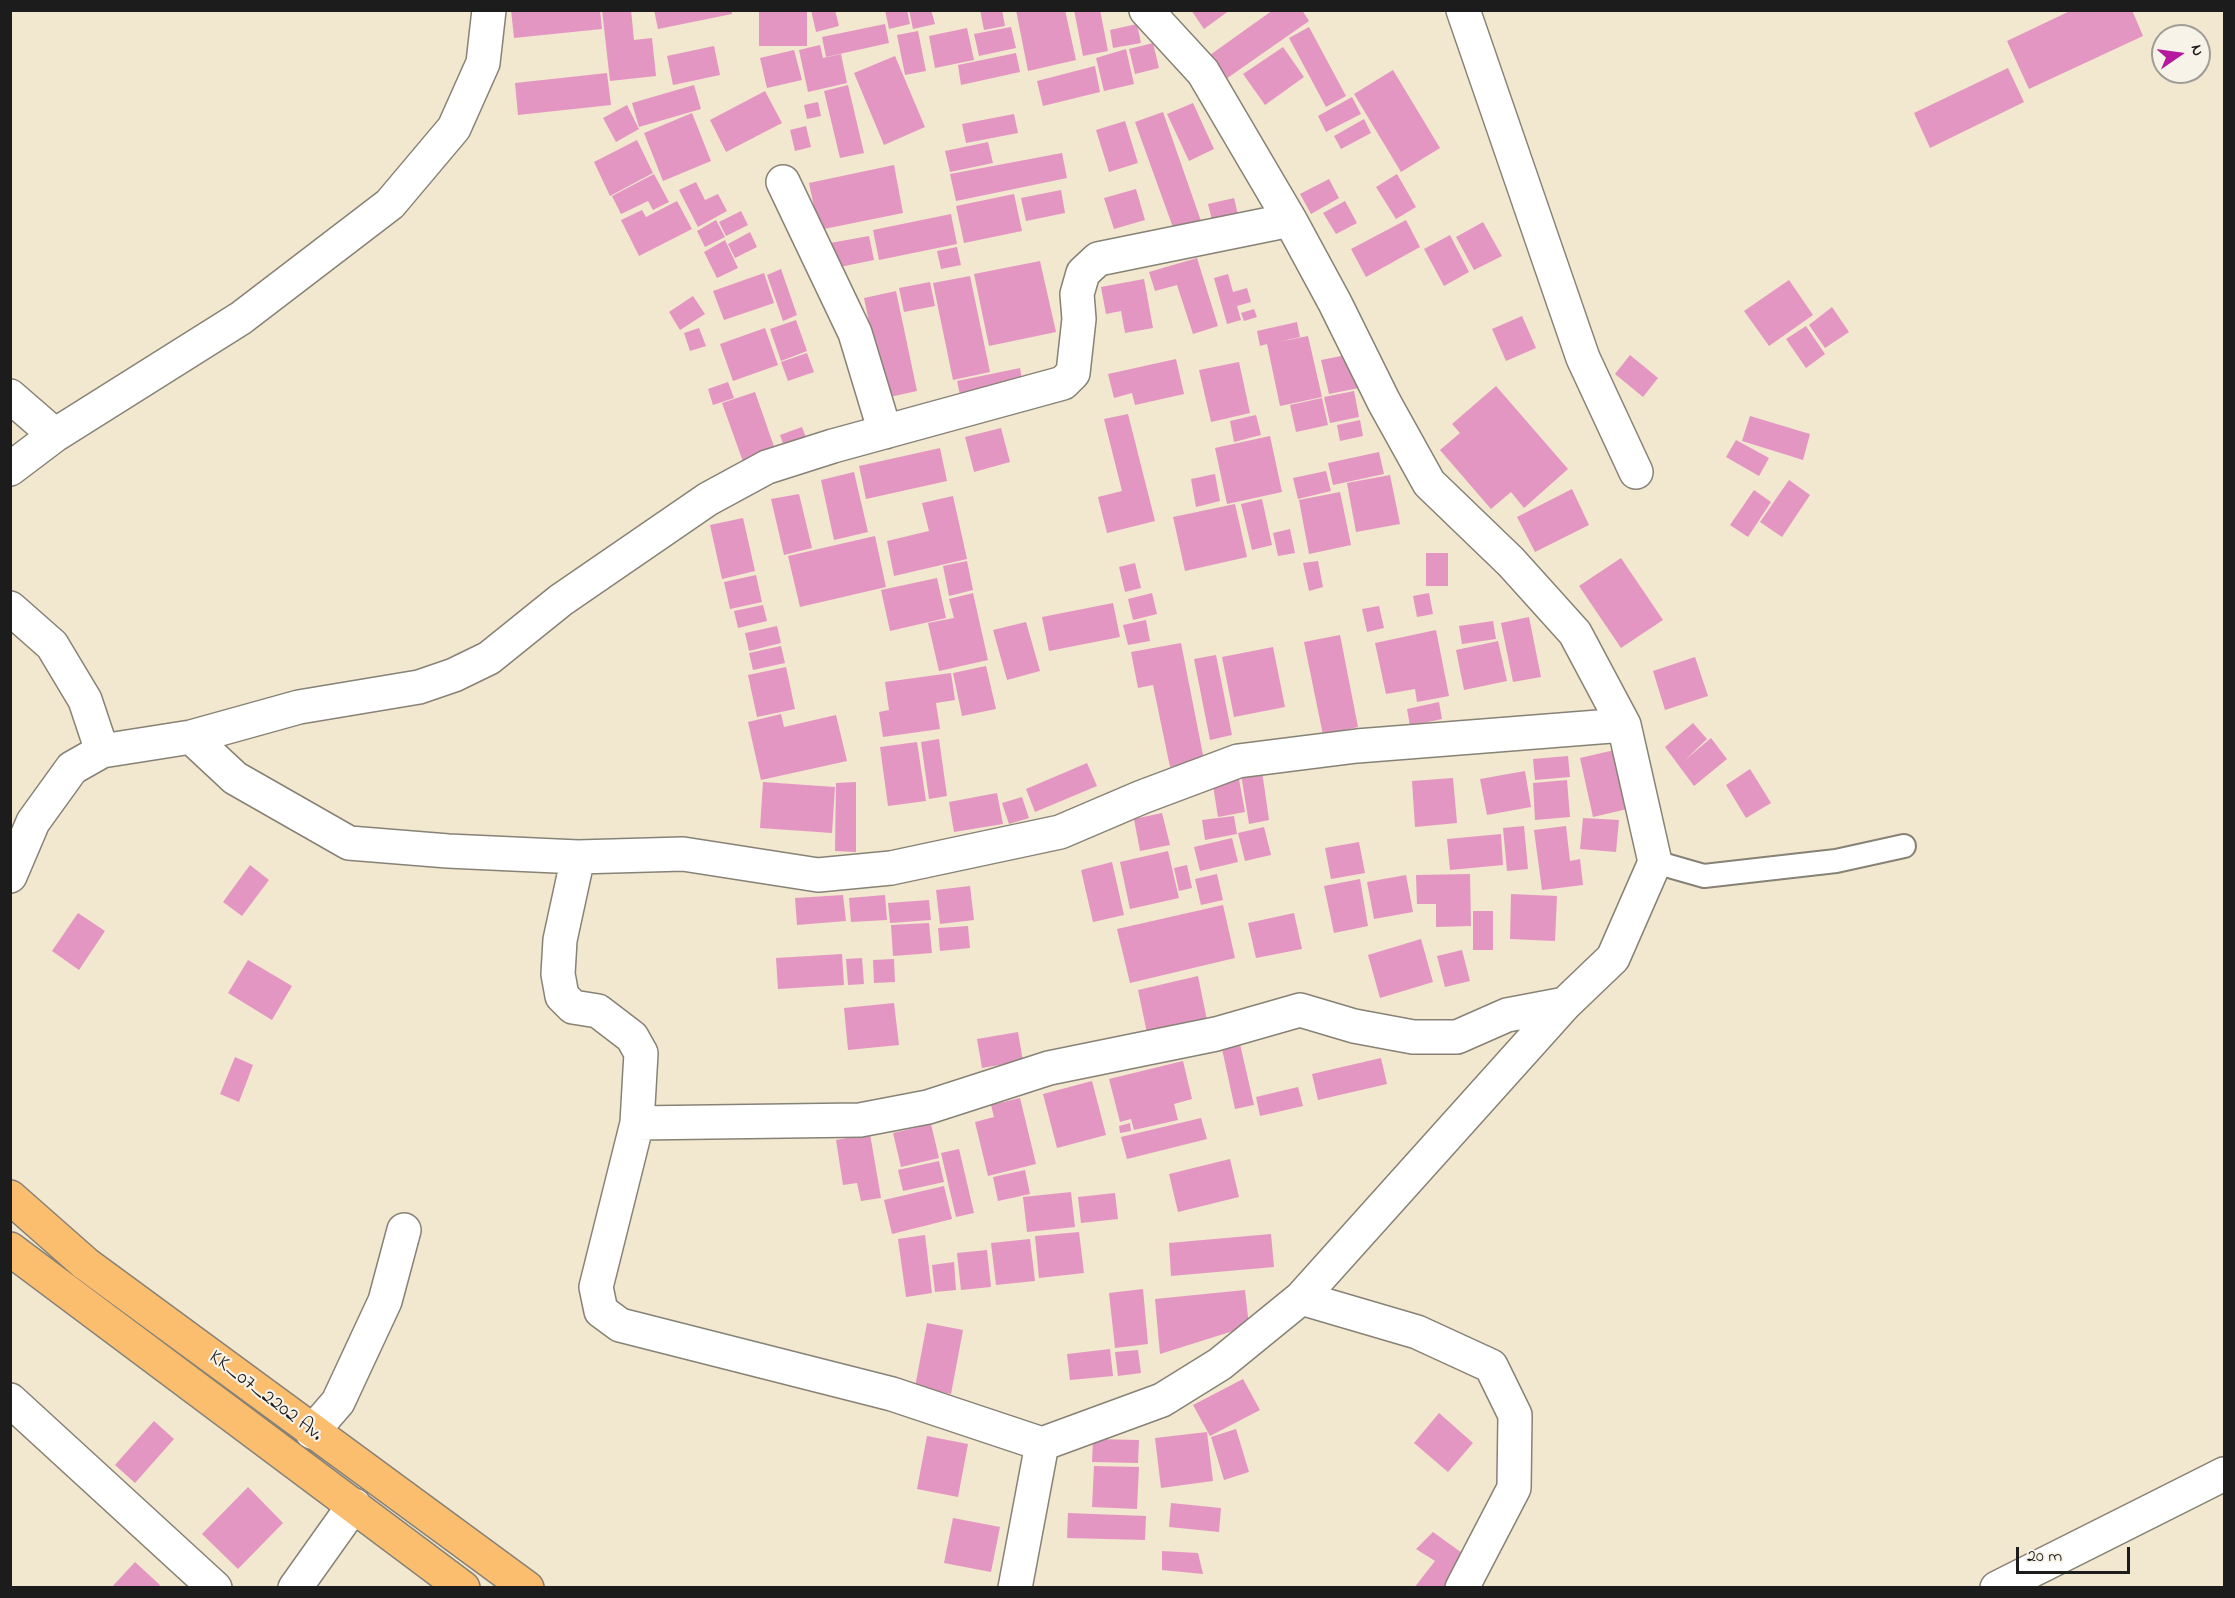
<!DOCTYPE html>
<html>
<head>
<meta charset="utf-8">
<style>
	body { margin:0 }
	#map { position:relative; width:2235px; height:1598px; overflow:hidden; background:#f2e7cf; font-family:"Indie Flower",sans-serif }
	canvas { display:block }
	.frame { position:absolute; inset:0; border:12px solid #1c1c1c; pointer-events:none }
	.north { position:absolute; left:2151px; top:24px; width:60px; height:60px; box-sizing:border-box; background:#f7f3e8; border:2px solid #9f9d96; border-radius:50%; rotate:77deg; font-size:16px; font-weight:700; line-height:24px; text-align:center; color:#1c1c1c }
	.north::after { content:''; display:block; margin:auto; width:21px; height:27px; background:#b5179e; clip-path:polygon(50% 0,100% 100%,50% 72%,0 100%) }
	.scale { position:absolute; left:2016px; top:1547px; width:114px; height:27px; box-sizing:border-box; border:3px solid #1c1c1c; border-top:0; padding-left:8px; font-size:18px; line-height:21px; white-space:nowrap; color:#1c1c1c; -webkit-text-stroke:4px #f7f3e8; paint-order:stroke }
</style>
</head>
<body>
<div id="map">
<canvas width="2235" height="1598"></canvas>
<div class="frame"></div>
<div class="north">N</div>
<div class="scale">20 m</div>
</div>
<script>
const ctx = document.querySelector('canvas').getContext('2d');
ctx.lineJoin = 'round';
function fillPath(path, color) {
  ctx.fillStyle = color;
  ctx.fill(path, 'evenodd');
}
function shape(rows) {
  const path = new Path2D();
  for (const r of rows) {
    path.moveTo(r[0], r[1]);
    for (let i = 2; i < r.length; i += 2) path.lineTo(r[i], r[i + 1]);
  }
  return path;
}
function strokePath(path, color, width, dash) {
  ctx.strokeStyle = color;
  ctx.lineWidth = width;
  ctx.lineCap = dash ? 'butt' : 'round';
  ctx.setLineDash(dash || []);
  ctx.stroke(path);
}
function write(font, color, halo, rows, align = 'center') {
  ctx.font = font + ' "Indie Flower",sans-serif';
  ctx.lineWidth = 4.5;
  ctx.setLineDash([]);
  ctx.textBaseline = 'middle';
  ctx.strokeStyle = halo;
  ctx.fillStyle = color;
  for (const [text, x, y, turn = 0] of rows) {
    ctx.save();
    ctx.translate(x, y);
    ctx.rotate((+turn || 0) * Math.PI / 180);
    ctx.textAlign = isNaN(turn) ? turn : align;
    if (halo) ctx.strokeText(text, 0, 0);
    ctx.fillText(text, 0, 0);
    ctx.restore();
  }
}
const building = shape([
	[511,10,600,10,602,29,514,38],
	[602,10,631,10,634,40,652,38,656,76,610,81],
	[654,10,732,10,732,14,658,29],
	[759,10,807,10,807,46,759,46],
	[811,10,835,10,839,26,816,32],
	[885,10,907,10,910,24,889,29],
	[909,10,931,10,935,24,913,29],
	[980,10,1002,10,1005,26,984,30],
	[1016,10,1065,10,1076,60,1028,71],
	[1074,10,1100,10,1108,51,1083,56],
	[1191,10,1230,10,1204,29],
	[1273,10,1302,10,1309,21,1226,79,1210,55],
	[2072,10,2132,10,2143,36,2029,89,2007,41],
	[885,24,889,43,826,57,822,37],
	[1137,24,1141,43,1113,48,1110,30],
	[1011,27,1016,48,979,56,974,34],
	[1309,27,1346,96,1326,107,1289,38],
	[967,28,974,60,935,68,929,36],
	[918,31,926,71,905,75,897,35],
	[1153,43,1159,68,1135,74,1129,49],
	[820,45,823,58,841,54,847,83,808,92,799,50],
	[714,46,720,75,673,85,667,56],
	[1283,47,1304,77,1265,105,1243,74],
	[1126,49,1134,84,1104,91,1096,58],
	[794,50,802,80,767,88,760,58],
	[1016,53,1020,72,961,85,958,65],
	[895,56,925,127,884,145,854,73],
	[1095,66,1100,92,1043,106,1037,81],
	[2008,68,2024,102,1930,148,1914,113],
	[1393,70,1440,148,1401,172,1354,94],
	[607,73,611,105,518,115,515,83],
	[694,85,701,109,639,127,632,103],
	[848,85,864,153,840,158,824,91],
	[765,91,782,123,726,152,710,120],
	[1352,97,1361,114,1326,132,1318,116],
	[818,102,821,116,807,119,804,105],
	[1193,103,1214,149,1189,161,1167,114],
	[627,105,639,129,616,142,603,118],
	[1163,112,1202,224,1175,233,1135,122],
	[692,113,711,161,663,181,644,133],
	[1014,114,1018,133,966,143,962,124],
	[1364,119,1371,133,1341,149,1334,136],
	[1125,121,1138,163,1109,172,1096,130],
	[806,126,811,147,795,151,790,130],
	[637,140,653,173,610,196,594,162],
	[988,142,993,163,950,172,945,151],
	[1062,153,1067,178,956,201,950,174],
	[894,165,903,213,819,230,809,183],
	[654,174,669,202,653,210,648,201,621,214,612,196],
	[1397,174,1416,207,1396,219,1376,187],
	[1329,179,1339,198,1311,214,1300,194],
	[696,182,705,200,718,194,727,211,698,227,679,190],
	[1136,189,1145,220,1114,229,1104,198],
	[1061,190,1065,213,1026,221,1021,198],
	[1014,194,1022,231,964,243,956,206],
	[1234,198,1239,219,1213,224,1208,204],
	[677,201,692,229,639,256,621,220,642,210,646,217],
	[1345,201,1357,223,1336,234,1323,213],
	[741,211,748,225,726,236,719,222],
	[951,214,957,244,879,260,873,230],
	[716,220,725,237,705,247,697,231],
	[1406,220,1420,247,1366,277,1351,249],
	[1483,222,1502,256,1474,270,1456,237],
	[750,232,757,247,735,258,728,244],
	[1450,235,1469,272,1444,286,1424,249],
	[869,236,874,260,835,268,830,243],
	[725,240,738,268,717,278,704,252],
	[957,247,961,265,941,269,937,251],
	[1197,258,1218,326,1193,334,1177,285,1155,291,1149,272],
	[1040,261,1056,332,989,346,974,274],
	[781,269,797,315,783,321,767,275],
	[764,273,774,303,724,320,713,291],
	[1228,274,1233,292,1247,288,1251,302,1237,306,1241,320,1227,324,1214,278],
	[970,276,990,372,953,380,933,283],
	[1144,279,1153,328,1125,333,1121,311,1106,314,1101,287],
	[1789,280,1813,315,1769,346,1744,311],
	[930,282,935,306,904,312,899,288],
	[896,291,917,391,885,398,864,298],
	[693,296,705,314,680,330,669,312],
	[1832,307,1849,332,1825,348,1809,325],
	[1254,309,1257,317,1244,321,1241,313],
	[1522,316,1536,348,1506,361,1492,329],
	[796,320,807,351,781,361,770,329],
	[1297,322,1300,337,1278,342,1308,336,1322,397,1280,406,1267,344,1260,346,1257,331],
	[1806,326,1825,354,1806,368,1786,339],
	[699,328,706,346,690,351,684,333],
	[765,328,778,365,733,381,720,344],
	[807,353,814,372,788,381,781,362],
	[1351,354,1359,388,1329,394,1321,360],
	[1630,355,1658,378,1643,397,1615,374],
	[1176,359,1184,394,1135,405,1132,393,1114,398,1108,374],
	[1239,362,1250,413,1211,422,1199,370],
	[1020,368,1024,391,962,404,957,381],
	[728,382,734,398,713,405,708,389],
	[1496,386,1568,469,1524,508,1511,492,1491,509,1440,450,1460,433,1452,424],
	[1354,391,1359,417,1330,423,1324,397],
	[755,392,778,458,746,470,722,403],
	[1322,398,1328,425,1296,432,1290,405],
	[1128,414,1155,521,1107,533,1098,497,1122,491,1104,419],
	[1256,415,1261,435,1234,442,1230,421],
	[1750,416,1810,434,1803,460,1742,441],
	[1360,420,1363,436,1340,441,1337,425],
	[802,427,810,448,787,455,780,435],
	[1001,428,1010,462,974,472,965,437],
	[1270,436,1282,492,1227,504,1215,448],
	[1736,440,1769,458,1759,476,1726,457],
	[940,448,947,481,866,499,859,466],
	[1379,452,1384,474,1333,485,1328,463],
	[1326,471,1331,491,1298,499,1293,478],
	[854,472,868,532,834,540,821,480],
	[1215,474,1220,501,1196,507,1191,479],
	[1390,475,1400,524,1356,532,1347,483],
	[1789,480,1810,495,1782,537,1760,522],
	[1572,489,1589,525,1535,552,1517,517],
	[1754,490,1771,502,1748,537,1730,525],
	[1340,492,1351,545,1309,554,1299,500],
	[799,494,812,548,784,555,771,499],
	[953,496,967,559,894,576,887,541,929,531,922,503],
	[1262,499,1272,545,1252,550,1241,504],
	[1235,504,1247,557,1185,571,1173,517],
	[743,518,755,571,722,579,710,525],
	[1290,529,1295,553,1278,556,1273,533],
	[875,536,886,587,800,607,788,556],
	[1426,553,1448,553,1448,586,1426,586],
	[1621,558,1663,620,1621,648,1579,586],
	[967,561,973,590,949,596,943,566],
	[1318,561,1323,587,1309,591,1303,563],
	[1135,563,1141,588,1125,592,1119,567],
	[756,575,762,602,730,609,724,582],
	[937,578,946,618,890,631,881,590],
	[973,593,988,660,939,671,928,623,954,618,949,599],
	[1152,593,1157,614,1133,620,1128,599],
	[1429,593,1433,614,1417,617,1413,596],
	[1113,603,1120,637,1049,651,1042,617],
	[763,605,767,621,738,628,734,611],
	[1379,606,1384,628,1367,632,1362,609],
	[1529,617,1541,677,1513,682,1501,623],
	[1146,620,1150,641,1128,645,1123,625],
	[1493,621,1496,639,1462,644,1459,626],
	[1026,622,1040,671,1007,680,993,630],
	[777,626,781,643,749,651,745,633],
	[1436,630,1449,696,1417,702,1415,689,1386,694,1375,643],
	[1340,635,1358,727,1323,735,1304,642],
	[1498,641,1507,681,1464,690,1456,650],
	[1181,643,1204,760,1170,767,1153,685,1138,688,1131,652],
	[781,646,785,663,753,670,749,653],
	[1273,647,1285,707,1234,717,1222,657],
	[1216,655,1232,735,1210,740,1194,659],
	[1695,657,1708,696,1665,710,1653,671],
	[986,666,996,709,962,716,953,673],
	[786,667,795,709,757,717,748,675],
	[951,673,955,700,936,703,940,729,883,737,879,712,889,710,885,682],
	[1439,702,1442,719,1410,726,1407,709],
	[781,714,784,727,836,715,847,761,761,780,748,722],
	[1693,723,1707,739,1684,761,1711,738,1727,759,1694,786,1665,747],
	[939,739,947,796,929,799,921,742],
	[917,742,926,801,888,806,880,747],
	[1623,748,1636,807,1593,817,1580,758],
	[1568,756,1570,777,1535,780,1533,759],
	[1087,763,1097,786,1035,812,1026,789],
	[1750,769,1771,803,1746,818,1726,785],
	[1262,771,1269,820,1249,824,1241,774],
	[1525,771,1531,807,1487,815,1480,779],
	[1238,774,1245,812,1218,817,1212,779],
	[1453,778,1457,823,1415,827,1412,781],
	[1567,780,1570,817,1535,820,1533,783],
	[763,782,835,787,832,833,760,828],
	[856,782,856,852,835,851,836,783],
	[997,793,1003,824,954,832,949,802],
	[1022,797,1029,818,1009,824,1002,803],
	[1162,813,1170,845,1140,851,1134,819],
	[1234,816,1237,834,1205,840,1202,820],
	[1583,818,1619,820,1616,852,1580,849],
	[1524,826,1528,869,1507,871,1503,828],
	[1566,826,1570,861,1580,859,1583,885,1542,890,1534,830],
	[1264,827,1271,855,1245,861,1238,833],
	[1501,834,1503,865,1450,870,1447,839],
	[1232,838,1238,862,1200,871,1194,847],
	[1359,842,1365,873,1331,879,1325,848],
	[1168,851,1179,898,1130,909,1120,862],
	[1112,862,1124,915,1093,922,1081,870],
	[250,865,269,880,242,916,223,902],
	[1187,865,1192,888,1179,891,1174,868],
	[1217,874,1223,900,1201,905,1195,879],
	[1470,874,1471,926,1436,927,1436,904,1417,904,1416,875],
	[1406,875,1413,912,1374,919,1367,882],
	[1360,879,1368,926,1334,933,1324,886],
	[970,886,974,920,940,924,936,890],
	[1511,894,1557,896,1555,941,1510,939],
	[843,895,846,921,797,925,795,898],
	[885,895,887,920,851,922,849,898],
	[929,900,931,920,890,923,888,903],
	[1223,905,1235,958,1130,983,1117,929],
	[1473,911,1493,911,1493,950,1473,950],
	[78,913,105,931,79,970,52,951],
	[1294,913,1302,949,1256,958,1248,923],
	[929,923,932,953,893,956,891,925],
	[968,926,970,948,940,951,938,928],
	[1421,939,1433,982,1380,998,1368,955],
	[1462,950,1470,981,1445,987,1437,956],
	[842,954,844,985,778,989,776,958],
	[862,958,864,984,848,985,846,959],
	[894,959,895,982,874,983,873,960],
	[248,960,292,986,272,1020,228,993],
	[1198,976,1207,1020,1147,1033,1138,990],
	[894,1003,899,1045,848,1050,844,1008],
	[1018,1032,1023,1061,982,1068,977,1039],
	[1240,1044,1254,1105,1235,1109,1222,1049],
	[235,1057,253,1065,239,1102,220,1094],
	[1381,1058,1387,1084,1318,1100,1312,1074],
	[1183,1061,1192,1099,1174,1104,1178,1120,1134,1130,1131,1119,1120,1122,1109,1079],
	[1092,1081,1106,1135,1057,1148,1043,1094],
	[1298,1087,1303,1106,1260,1116,1256,1097],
	[1020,1098,1036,1164,988,1176,975,1122,994,1117,991,1105],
	[1201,1118,1207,1139,1127,1159,1121,1137],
	[1130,1123,1131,1131,1120,1133,1119,1126],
	[931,1124,939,1158,901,1167,893,1133],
	[870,1134,881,1198,861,1201,857,1183,843,1185,836,1140],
	[959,1149,974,1213,956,1217,941,1153],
	[1230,1159,1239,1197,1178,1212,1169,1174],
	[939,1161,944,1182,903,1191,898,1170],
	[1025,1170,1030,1194,998,1201,993,1177],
	[944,1186,952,1219,892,1234,884,1200],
	[1071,1192,1075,1227,1027,1232,1023,1197],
	[1115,1193,1118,1219,1081,1223,1078,1197],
	[1079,1232,1084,1273,1039,1278,1035,1236],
	[1271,1234,1274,1267,1171,1276,1169,1243],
	[925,1235,932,1293,906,1297,898,1239],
	[1030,1239,1035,1281,996,1285,991,1243],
	[987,1250,991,1287,961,1290,957,1253],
	[954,1262,956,1290,935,1292,932,1265],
	[1143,1289,1148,1344,1115,1348,1109,1293],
	[1245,1290,1249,1326,1160,1354,1155,1299],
	[927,1323,963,1330,951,1394,915,1387],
	[1110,1349,1113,1376,1070,1380,1067,1354],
	[1138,1350,1141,1373,1118,1376,1115,1352],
	[1243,1379,1260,1410,1210,1436,1193,1405],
	[1439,1413,1473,1443,1448,1472,1414,1443],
	[154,1421,174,1439,135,1483,115,1465],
	[1236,1429,1249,1472,1224,1480,1211,1437],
	[1207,1432,1213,1481,1161,1488,1155,1438],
	[927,1436,968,1444,958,1497,917,1489],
	[1093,1439,1139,1440,1138,1463,1092,1462],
	[1094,1466,1139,1467,1137,1509,1092,1507],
	[248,1487,283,1523,238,1569,202,1534],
	[1171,1503,1221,1508,1219,1532,1169,1527],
	[1068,1513,1146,1516,1145,1540,1067,1538],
	[953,1518,1000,1527,991,1572,944,1563],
	[1433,1532,1469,1558,1445,1588,1414,1588,1435,1561,1416,1549],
	[1162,1551,1198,1553,1203,1574,1162,1570],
	[135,1562,160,1585,158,1588,111,1588]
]);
const service = shape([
	[1655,862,1704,876,1836,861,1904,846]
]);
const minor = shape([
	[1463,10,1583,358,1636,472],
	[783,182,855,333,885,432],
	[10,396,55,435],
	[10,469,55,435,241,318,390,204,454,128,483,63,489,10],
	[10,608,52,645,85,700,102,751],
	[191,737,235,778,349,843,448,851,578,857,683,854,818,875,891,868,1060,832,1142,797,1238,761,1357,746,1624,725],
	[578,857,560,940,558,974,562,996,573,1007,598,1011,632,1037,641,1053,637,1123,596,1287,601,1311,620,1325,892,1394,1042,1444],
	[10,876,33,822,72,768,102,751,191,737,299,707,419,687,454,675,489,658,561,600,708,499,767,467,833,446,1063,383,1073,373,1079,319,1077,294,1083,273,1098,259,1290,220],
	[637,1123,860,1120,928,1107,1049,1068,1216,1034,1300,1010,1354,1026,1413,1037,1457,1037,1507,1015,1565,1004],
	[1301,1298,1417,1332,1491,1366,1515,1415,1514,1488,1462,1588],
	[10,1400,215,1588],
	[312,1432,338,1402,385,1301,404,1230],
	[295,1588,354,1505],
	[1015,1588,1042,1444,1162,1400,1220,1364,1301,1298,1565,1004,1613,958,1655,862,1624,725,1575,633,1511,562,1429,483,1384,402,1335,303,1290,220,1203,72,1146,10],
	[1997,1588,2224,1474]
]);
const primary = shape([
	[10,1197,86,1264,527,1588],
	[10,1249,463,1588]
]);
const streetNames = [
	["KK_07_2202 Av.",265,1397,37]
];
fillPath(building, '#e496c2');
strokePath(service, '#878276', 26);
strokePath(minor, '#878276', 36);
strokePath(primary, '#878276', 36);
strokePath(service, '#fff', 22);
strokePath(minor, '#fff', 33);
strokePath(primary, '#fbbd6e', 33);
write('21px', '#1c1c1c', '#f7f3e8', streetNames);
</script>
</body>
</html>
